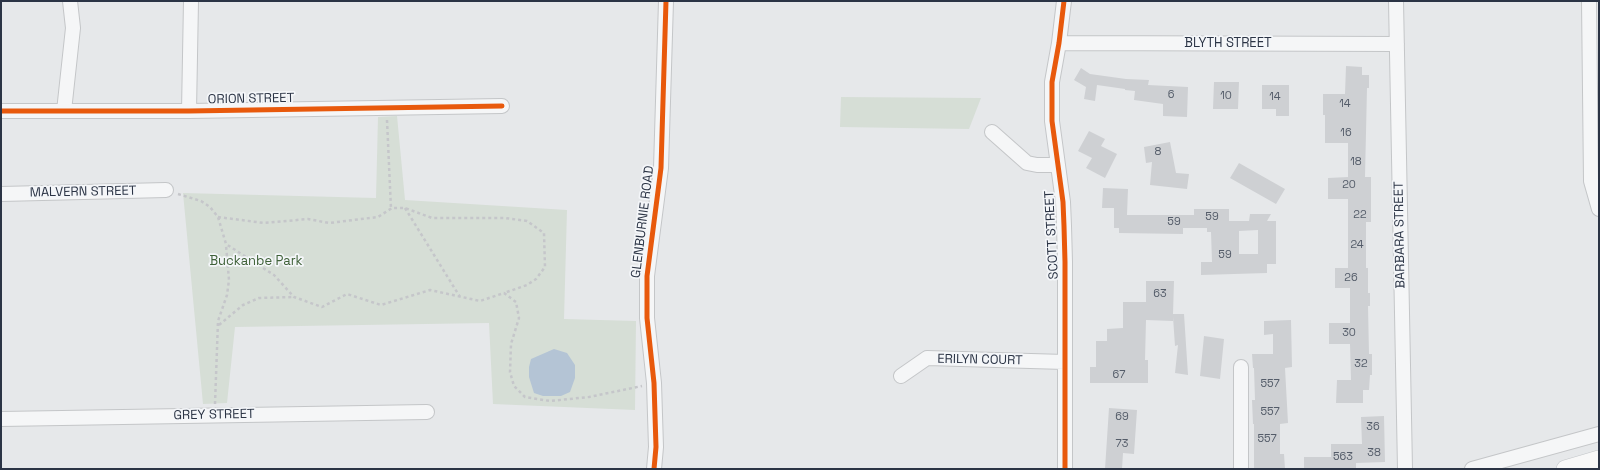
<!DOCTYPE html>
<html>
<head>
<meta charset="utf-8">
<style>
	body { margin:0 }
	#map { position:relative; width:1600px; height:470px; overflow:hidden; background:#e6e8ea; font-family:"Space Grotesk",sans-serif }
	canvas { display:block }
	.frame { position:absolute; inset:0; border:2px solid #2b3445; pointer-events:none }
</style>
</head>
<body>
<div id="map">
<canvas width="1600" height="470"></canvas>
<div class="frame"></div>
</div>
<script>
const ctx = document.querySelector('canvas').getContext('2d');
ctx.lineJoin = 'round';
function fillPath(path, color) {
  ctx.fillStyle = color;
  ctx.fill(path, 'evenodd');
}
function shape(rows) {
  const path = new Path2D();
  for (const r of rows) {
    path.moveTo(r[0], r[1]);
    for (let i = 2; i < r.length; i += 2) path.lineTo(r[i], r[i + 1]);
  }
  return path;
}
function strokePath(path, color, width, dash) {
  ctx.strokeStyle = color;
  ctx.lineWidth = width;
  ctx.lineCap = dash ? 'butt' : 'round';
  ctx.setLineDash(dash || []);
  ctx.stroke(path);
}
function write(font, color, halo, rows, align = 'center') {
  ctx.font = font + ' "Space Grotesk",sans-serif';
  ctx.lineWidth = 3.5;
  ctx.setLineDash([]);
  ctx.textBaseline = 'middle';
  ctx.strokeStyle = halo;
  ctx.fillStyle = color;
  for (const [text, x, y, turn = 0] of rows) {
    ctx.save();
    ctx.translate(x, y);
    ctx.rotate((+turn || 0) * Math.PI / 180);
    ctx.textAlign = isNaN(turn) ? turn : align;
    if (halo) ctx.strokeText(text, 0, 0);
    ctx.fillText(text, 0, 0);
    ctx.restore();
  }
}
const green = shape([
	[841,97,981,98,969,129,840,127],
	[397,116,405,200,567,210,564,319,636,321,635,410,493,404,489,323,235,327,227,403,203,404,183,193,376,198,378,117]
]);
const water = shape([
	[554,349,567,353,575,365,575,378,570,392,561,396,543,396,534,393,529,377,529,367,531,359]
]);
const building = shape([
	[1346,66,1362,67,1362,75,1369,75,1369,88,1367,88,1365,177,1371,177,1371,222,1366,222,1366,268,1368,268,1368,293,1370,293,1370,306,1368,306,1369,354,1372,354,1372,375,1370,375,1369,390,1363,390,1363,403,1336,403,1337,380,1351,380,1350,344,1329,344,1329,323,1350,323,1350,288,1335,288,1335,268,1348,268,1348,199,1328,199,1328,178,1348,177,1348,143,1325,143,1325,115,1323,115,1323,94,1345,94],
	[1081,68,1090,74,1126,79,1149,80,1148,85,1188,87,1187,117,1163,116,1163,104,1134,100,1135,91,1125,90,1125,89,1097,85,1095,101,1084,99,1086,87,1074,80],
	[1214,82,1239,82,1238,109,1213,109],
	[1262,85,1289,85,1289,116,1276,116,1276,109,1262,109],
	[1089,131,1105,139,1101,146,1117,154,1105,178,1086,168,1092,158,1078,151],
	[1170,142,1176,173,1189,174,1187,189,1150,185,1152,162,1146,163,1144,147],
	[1239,163,1285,189,1276,204,1230,178],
	[1103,188,1128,189,1127,215,1194,215,1194,209,1229,209,1229,221,1249,221,1250,214,1271,214,1267,221,1276,221,1276,264,1267,264,1267,273,1201,275,1201,262,1212,262,1211,232,1207,232,1207,228,1183,228,1183,234,1119,233,1119,228,1114,228,1114,208,1102,208],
	[1258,230,1258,254,1239,254,1239,231],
	[1146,281,1174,281,1173,314,1184,314,1188,375,1175,373,1178,345,1175,346,1173,317,1173,321,1146,320,1145,360,1148,360,1148,383,1090,383,1090,367,1096,367,1096,341,1107,341,1107,329,1123,328,1123,302,1146,302],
	[1291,320,1292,367,1285,368,1288,423,1280,424,1280,454,1284,454,1285,469,1254,469,1254,424,1253,424,1252,400,1255,400,1254,368,1253,368,1252,354,1273,354,1273,334,1264,335,1264,321],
	[1204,336,1224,339,1220,379,1200,376],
	[1109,408,1137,410,1134,454,1123,453,1122,469,1105,469],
	[1384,416,1385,462,1356,463,1356,469,1304,469,1304,457,1331,457,1331,444,1362,444,1361,417]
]);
const path = shape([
	[387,120,391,209,392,209],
	[178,194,201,201,210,207,218,217,226,244,274,275,294,297,322,307,347,294,381,305,430,290,480,301,504,293,516,302,519,318,511,344,510,372,514,386,525,397,550,401,589,397,642,386],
	[405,208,460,297],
	[218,217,264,223,308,219,329,223,378,217,392,208,405,208,432,218,505,218,527,221,544,233,545,267,536,279,527,285,504,293],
	[219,325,243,305,259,298,293,297],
	[215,404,218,321,227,295,229,280,226,245]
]);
const minor = shape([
	[1064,1,1059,43,1052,82,1052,121,1063,202,1064,226,1065,262,1065,469],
	[1396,1,1405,469],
	[1589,1,1591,181,1599,209],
	[1059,43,1397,44],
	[1,111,189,111,502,106],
	[64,111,73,28,70,1],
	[189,111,191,1],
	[992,132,1027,163,1037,165,1057,165],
	[1,194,166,190],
	[1241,367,1241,469],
	[901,376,927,358,1065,362],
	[1,419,427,412],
	[654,469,656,447,654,383,647,318,647,276,661,168,666,1],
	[1472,469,1599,434]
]);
const major = shape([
	[1565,469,1599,459]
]);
const cycleway = shape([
	[1064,1,1059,43,1052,82,1052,121,1063,202,1064,226,1065,262,1065,469],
	[1,111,189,111,502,106],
	[654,469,656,447,654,383,647,318,647,276,661,168,666,1]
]);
const numberNames = [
	["6",1171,95],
	["10",1226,96],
	["14",1275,97],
	["14",1345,104],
	["16",1346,133],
	["8",1158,152],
	["18",1356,162],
	["20",1349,185],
	["22",1360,215],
	["59",1212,217],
	["59",1174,222],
	["24",1357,245],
	["59",1225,255],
	["26",1351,278],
	["63",1160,294],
	["30",1349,333],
	["32",1361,364],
	["67",1119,375],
	["557",1270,384],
	["557",1270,412],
	["69",1122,417],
	["36",1373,427],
	["557",1267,439],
	["73",1122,444],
	["38",1374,453],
	["563",1343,457]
];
const streetNames = [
	["BLYTH STREET",1228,43],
	["ORION STREET",251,99,-1],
	["MALVERN STREET",83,192,-1],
	["GLENBURNIE ROAD",643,222,-83],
	["SCOTT STREET",1052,235,-93],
	["BARBARA STREET",1400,235,-91],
	["ERILYN COURT",980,360,1],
	["GREY STREET",214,415,-1]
];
const parkNames = [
	["Buckanbe Park",256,261]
];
fillPath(green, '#d6ded6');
fillPath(water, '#b4c4d5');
fillPath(building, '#ced0d3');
strokePath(minor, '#c4c6c8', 16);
strokePath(major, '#c2c5c8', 18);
strokePath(path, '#c5c6ca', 2.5, [3, 3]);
strokePath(minor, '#f5f6f7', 14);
strokePath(major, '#f8f8f8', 17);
strokePath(cycleway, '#e8590c', 5);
write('11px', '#545c69', null, numberNames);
write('13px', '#2b3445', '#f4f6f9', streetNames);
write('13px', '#3f6138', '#f4f6f9', parkNames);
</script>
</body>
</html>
